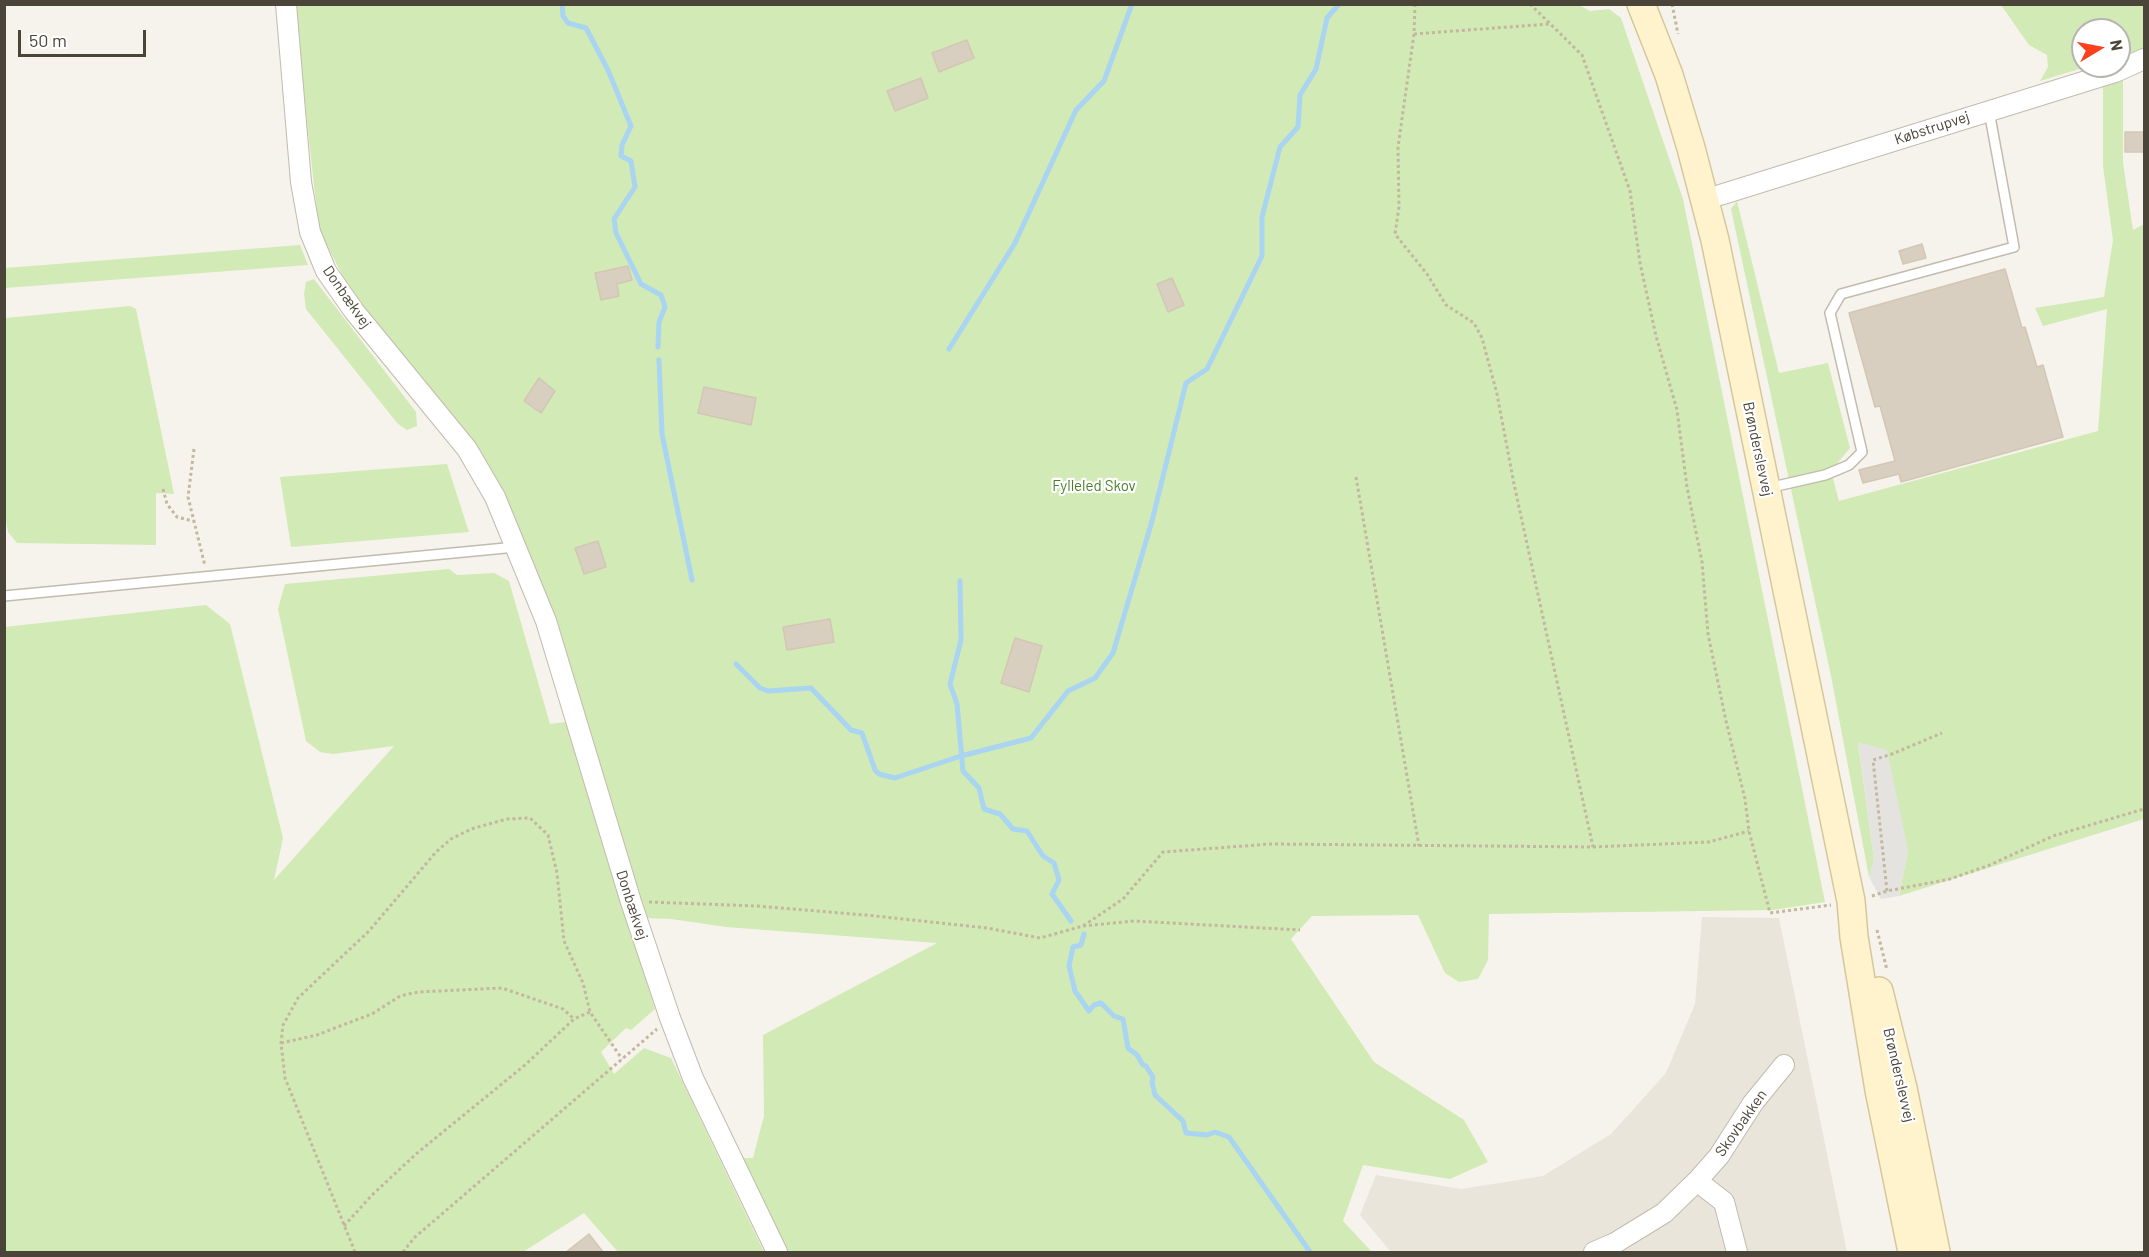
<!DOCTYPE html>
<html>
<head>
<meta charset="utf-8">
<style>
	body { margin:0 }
	#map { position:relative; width:2149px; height:1257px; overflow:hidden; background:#f6f3ec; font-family:Barlow,sans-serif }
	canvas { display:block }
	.frame { position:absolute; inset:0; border:6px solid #4b4439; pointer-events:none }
	.north { position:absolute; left:2071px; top:18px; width:60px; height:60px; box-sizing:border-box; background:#fff; border:2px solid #b7b4b0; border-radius:50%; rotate:80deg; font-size:16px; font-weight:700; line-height:24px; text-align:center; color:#4b4439 }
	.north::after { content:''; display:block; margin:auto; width:21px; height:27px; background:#fc3f1d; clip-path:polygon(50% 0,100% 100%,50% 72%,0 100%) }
	.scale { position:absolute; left:18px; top:30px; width:128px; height:27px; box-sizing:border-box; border:3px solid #4b4439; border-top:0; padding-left:8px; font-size:18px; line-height:21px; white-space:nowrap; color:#4b4439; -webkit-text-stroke:4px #fff; paint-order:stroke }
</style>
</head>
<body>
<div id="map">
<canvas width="2149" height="1257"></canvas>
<div class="frame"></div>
<div class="north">N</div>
<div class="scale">50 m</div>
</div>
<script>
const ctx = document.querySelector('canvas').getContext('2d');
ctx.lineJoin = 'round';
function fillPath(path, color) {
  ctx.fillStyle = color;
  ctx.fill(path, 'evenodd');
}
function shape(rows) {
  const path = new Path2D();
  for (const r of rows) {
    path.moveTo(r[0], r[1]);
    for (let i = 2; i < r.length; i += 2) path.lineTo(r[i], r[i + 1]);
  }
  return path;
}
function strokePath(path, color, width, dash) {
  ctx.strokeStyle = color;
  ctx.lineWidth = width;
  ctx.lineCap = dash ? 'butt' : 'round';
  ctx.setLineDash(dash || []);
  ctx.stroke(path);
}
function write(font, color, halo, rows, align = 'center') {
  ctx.font = font + ' Barlow,sans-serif';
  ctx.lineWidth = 4.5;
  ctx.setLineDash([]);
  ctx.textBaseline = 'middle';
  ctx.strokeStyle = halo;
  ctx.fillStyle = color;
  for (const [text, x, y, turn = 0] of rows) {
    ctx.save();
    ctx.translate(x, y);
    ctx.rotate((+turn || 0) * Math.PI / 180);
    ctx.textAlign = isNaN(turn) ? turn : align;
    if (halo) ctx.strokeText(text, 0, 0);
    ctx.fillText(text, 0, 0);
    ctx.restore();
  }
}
const residential = shape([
	[1702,917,1779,918,1847,1252,1391,1252,1360,1215,1376,1175,1461,1189,1543,1176,1611,1134,1666,1073,1695,1004]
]);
const green = shape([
	[1577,4,1590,11,1609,9,1621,18,1683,199,1825,902,1773,910,1489,914,1488,960,1478,979,1459,982,1445,973,1418,915,1312,916,1291,939,1374,1062,1464,1120,1488,1162,1450,1179,1363,1165,1343,1221,1372,1252,787,1252,741,1158,753,1158,764,1116,763,1035,937,943,726,927,671,919,645,918,554,615,508,503,468,437,352,294,319,230,294,5],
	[2001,5,2144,5,2144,49,2119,57,2119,30,2083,30,2083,66,2089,66,2040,81,2048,67,2047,55,2029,45],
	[2123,74,2123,163,2133,230,2144,224,2144,819,1899,896,1908,850,1858,743,1874,859,1869,877,1831,676,1731,209,1737,201,1779,373,1828,363,1850,448,1831,471,1839,501,2098,431,2107,309,2043,326,2035,308,2104,297,2113,240,2103,166,2103,81],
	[300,245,308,265,5,288,5,268],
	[314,279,416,412,417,426,407,430,398,424,306,309,304,294,306,282],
	[130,306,136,309,174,494,156,493,156,545,17,543,8,532,5,515,5,318],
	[447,464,469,532,291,547,280,477],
	[449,569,457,575,494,573,509,581,550,724,566,722,655,1009,631,1030,626,1028,601,1052,614,1074,644,1048,671,1058,764,1252,618,1252,584,1213,523,1252,5,1252,4,627,206,605,230,624,283,838,274,880,394,746,333,754,320,752,306,741,278,609,285,584]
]);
const parking = shape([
	[1858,742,1887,750,1908,850,1899,896,1881,899,1869,877,1874,859]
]);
const stream = shape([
	[562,4,563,16,568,23,586,28,608,70,631,126,622,145,621,156,631,161,635,187,614,219,616,233,641,284,661,295,665,307,659,322,658,347],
	[949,349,1015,243,1076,110,1104,81,1132,4],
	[659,360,662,434,692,580],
	[960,581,961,640,950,684,957,704,963,771,979,788,984,809,1000,814,1013,829,1027,831,1043,856,1054,863,1059,880,1052,894,1071,921],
	[736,664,760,688,768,691,811,688,851,730,862,733,875,770,879,774,895,778,961,756,1031,738,1068,691,1095,678,1113,653,1152,521,1186,383,1207,369,1262,256,1262,217,1280,147,1298,127,1300,95,1316,69,1327,18,1339,4],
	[1084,934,1081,945,1073,947,1069,966,1075,991,1089,1011,1094,1005,1101,1003,1114,1016,1123,1019,1128,1048,1137,1055,1143,1065,1146,1066,1153,1077,1152,1082,1155,1095,1183,1121,1186,1133,1207,1135,1215,1132,1229,1137,1310,1252]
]);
const building = shape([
	[967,40,974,58,939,72,932,53,967,40],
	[921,78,928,98,895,111,887,91,921,78],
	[2125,132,2145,132,2145,152,2125,152,2125,132],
	[1922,244,1926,258,1903,264,1899,251,1922,244],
	[628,266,632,280,617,284,619,296,601,300,595,273,628,266],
	[2005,269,2022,328,2025,327,2037,367,2043,365,2063,437,1901,482,1899,474,1863,483,1859,470,1895,461,1880,406,1875,407,1849,313,2005,269],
	[1172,278,1184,305,1168,312,1157,284,1172,278],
	[539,378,555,391,541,413,524,401,539,378],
	[704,387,756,398,751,425,698,413,704,387],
	[598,541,606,567,584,574,575,548,598,541],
	[830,619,834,642,787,650,783,627,830,619],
	[1015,638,1042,646,1029,692,1001,683,1015,638],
	[589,1234,603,1252,566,1252,589,1234]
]);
const path = shape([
	[1415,4,1414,34,1398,147,1399,207,1395,234,1427,274,1446,305,1474,323,1482,338,1497,394,1514,484,1593,847],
	[1530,4,1582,55,1630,191,1640,263,1656,336,1677,410,1687,487,1702,562,1708,634,1726,721,1745,799,1749,831,1770,913,1831,905],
	[1672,4,1678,34],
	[1414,34,1549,24],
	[194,449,188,497,205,566],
	[1356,477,1419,846],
	[163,489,167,504,177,517,193,521],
	[1887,891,1873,760,1892,754,1942,733],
	[1872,896,1887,891,1950,879,1990,865,2053,836,2144,809],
	[649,902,757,906,866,915,987,928,1040,938,1083,926,1123,899,1163,852,1271,844,1593,847,1709,842,1749,831],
	[1083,926,1134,921,1300,930],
	[1877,930,1887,970],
	[281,1043,317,1035,340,1026,372,1014,400,996,418,992,502,988,563,1009,574,1019],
	[344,1226,372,1195,416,1154,525,1065,574,1019,590,1012],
	[355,1252,285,1078,281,1043,283,1025,298,998,369,931,436,852,451,839,471,829,507,819,530,818,548,835,557,873,564,941,583,983,590,1012,622,1059],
	[403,1252,414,1238,657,1029]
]);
const lane = shape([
	[1768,488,1825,475,1849,465,1862,452,1830,313,1841,294,2014,247,1989,111],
	[4,596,516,547]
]);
const street = shape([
	[286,4,301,182,310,232,326,271,354,311,467,449,495,497,546,621,631,902,670,1018,693,1078,777,1252],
	[1720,195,2115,72,2144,59],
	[1697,1181,1724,1202,1737,1252],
	[1594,1252,1615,1243,1664,1213,1697,1181,1719,1156,1753,1103,1784,1065]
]);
const secondary = shape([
	[1641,4,1669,75,1691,148,1715,240,1851,901,1854,937,1879,1090,1912,1252],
	[1879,991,1903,1088,1936,1252]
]);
const streetNames = [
	["Købstrupvej",1932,128,-18],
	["Donbækvej",347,297,55],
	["Brønderslevvej",1758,449,78],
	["Donbækvej",632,905,72],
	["Brønderslevvej",1899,1075,77],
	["Skovbakken",1741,1123,-55]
];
const parkNames = [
	["Fylleled Skov",1094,486]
];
fillPath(residential, '#eae5da');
fillPath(green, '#d2eab5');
fillPath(parking, '#e5e3e0');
strokePath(stream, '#a9d4f2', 5);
fillPath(building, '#d8cfc1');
strokePath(building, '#d3c7b4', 1.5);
strokePath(lane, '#c2bbae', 12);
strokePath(street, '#c2bbae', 22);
strokePath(secondary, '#d6c79b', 30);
strokePath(path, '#c4b79f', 3, [3, 3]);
strokePath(lane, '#fff', 9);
strokePath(street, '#fff', 20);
strokePath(secondary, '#fff3cd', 27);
write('15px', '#4b4439', '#fff', streetNames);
write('15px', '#4a7f2a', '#fff', parkNames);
</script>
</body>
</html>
